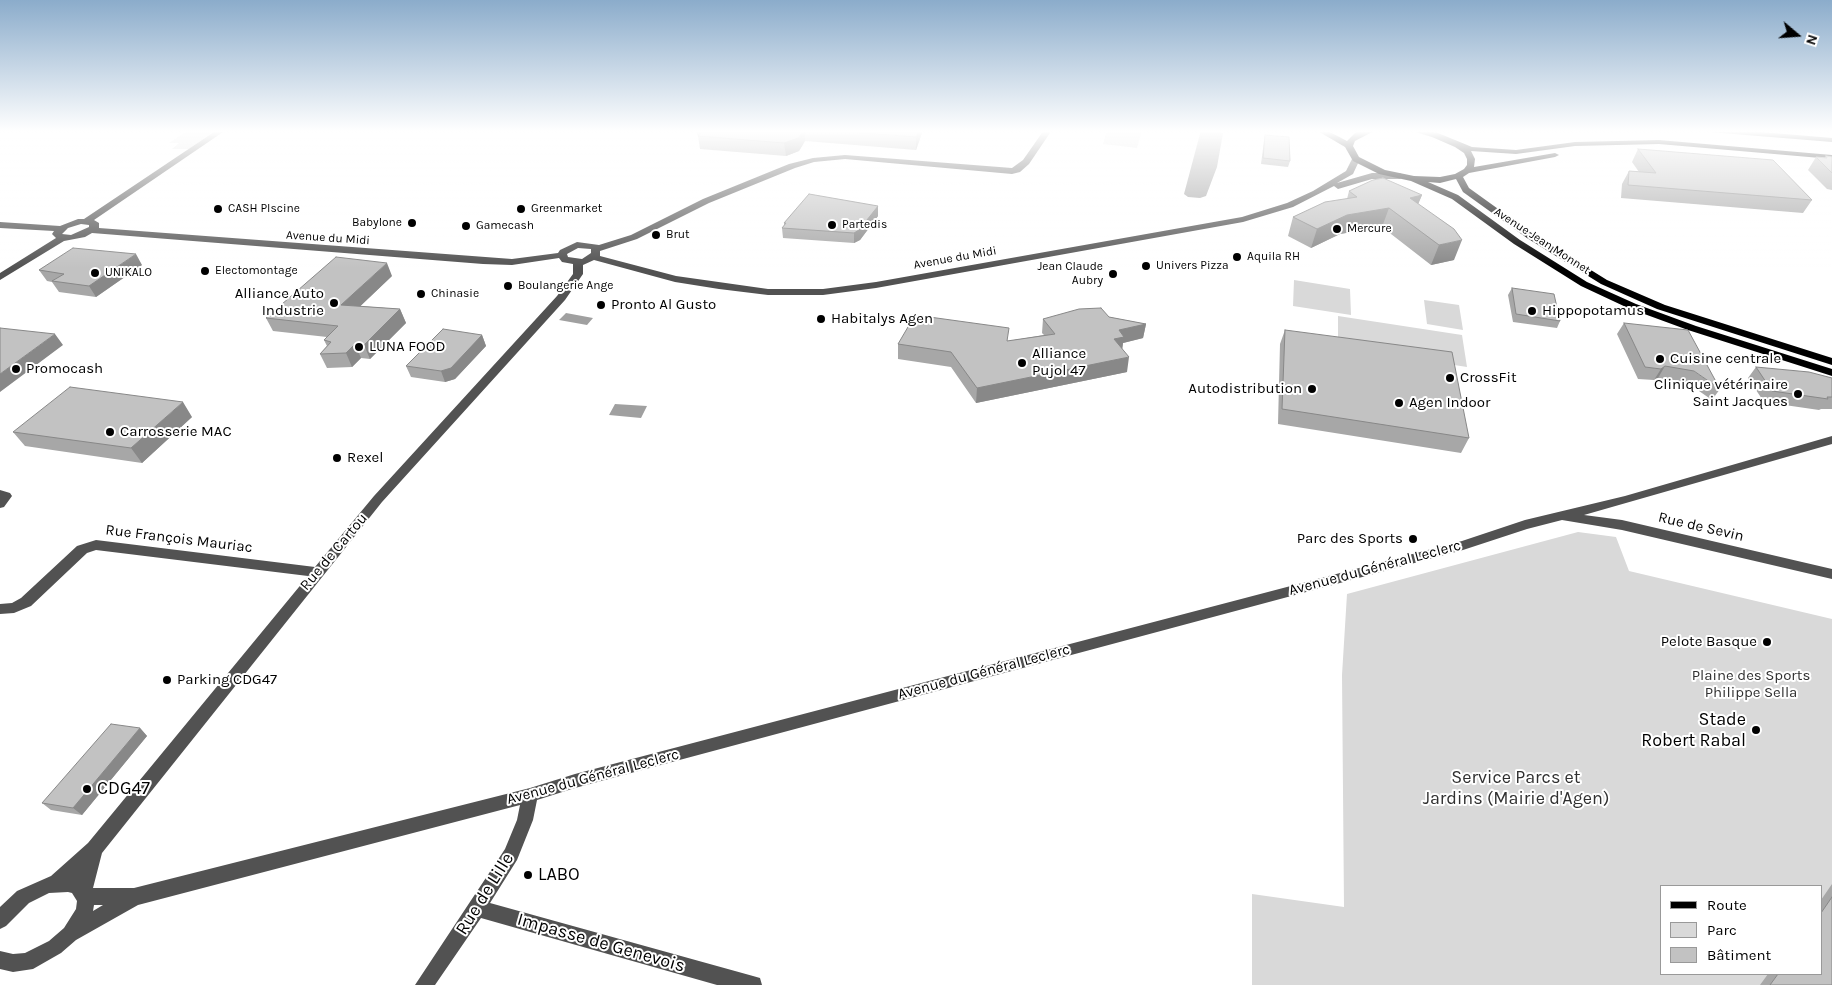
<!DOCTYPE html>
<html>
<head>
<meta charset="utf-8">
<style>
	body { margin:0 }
	#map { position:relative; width:1832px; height:985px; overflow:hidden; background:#fff; font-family:Karla,sans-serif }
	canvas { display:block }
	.legend { position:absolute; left:1660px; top:885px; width:162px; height:90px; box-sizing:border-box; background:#fff; border:1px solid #999; margin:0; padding:6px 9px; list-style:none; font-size:15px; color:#000 }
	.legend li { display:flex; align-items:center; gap:10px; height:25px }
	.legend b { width:25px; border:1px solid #999 }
	.north { position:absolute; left:1772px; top:10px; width:50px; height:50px; -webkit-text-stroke:4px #fff; paint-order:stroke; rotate:108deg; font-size:14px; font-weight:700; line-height:20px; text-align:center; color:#000 }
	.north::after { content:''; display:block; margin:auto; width:18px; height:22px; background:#000; clip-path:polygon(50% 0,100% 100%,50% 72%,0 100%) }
</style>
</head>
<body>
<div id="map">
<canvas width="1832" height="985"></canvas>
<ul class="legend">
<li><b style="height:6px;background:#000"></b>Route</li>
<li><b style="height:14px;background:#d9d9d9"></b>Parc</li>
<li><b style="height:14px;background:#c2c2c2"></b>Bâtiment</li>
</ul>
<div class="north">N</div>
</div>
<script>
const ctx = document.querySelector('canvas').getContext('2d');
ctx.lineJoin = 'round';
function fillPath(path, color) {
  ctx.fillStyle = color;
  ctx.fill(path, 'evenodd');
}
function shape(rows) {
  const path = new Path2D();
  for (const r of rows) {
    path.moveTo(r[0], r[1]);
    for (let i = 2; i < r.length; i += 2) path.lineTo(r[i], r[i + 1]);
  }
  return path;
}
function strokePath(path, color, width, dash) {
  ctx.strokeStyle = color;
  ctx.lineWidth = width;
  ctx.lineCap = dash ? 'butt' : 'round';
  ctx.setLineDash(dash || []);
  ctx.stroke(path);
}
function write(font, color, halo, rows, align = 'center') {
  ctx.font = font + ' Karla,sans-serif';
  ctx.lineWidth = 4;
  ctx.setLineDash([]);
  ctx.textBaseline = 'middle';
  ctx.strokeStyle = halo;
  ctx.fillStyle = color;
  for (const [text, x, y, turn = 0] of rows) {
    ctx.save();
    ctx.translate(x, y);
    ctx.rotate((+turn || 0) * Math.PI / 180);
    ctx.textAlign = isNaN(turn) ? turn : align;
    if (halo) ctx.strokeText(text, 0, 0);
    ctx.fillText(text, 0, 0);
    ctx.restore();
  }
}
const green = shape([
	[189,130,216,130,189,149,172,149,179,143,169,143],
	[1107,130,1142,130,1137,148,1103,144],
	[1294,280,1350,289,1351,315,1293,306],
	[1424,300,1459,305,1463,330,1427,324],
	[1338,316,1462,335,1467,367,1338,347],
	[1578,532,1616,537,1629,571,1832,619,1832,985,1252,985,1252,894,1344,907,1342,675,1347,594],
	[1661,886,1821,886,1821,974,1661,974]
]);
const water = shape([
	[1201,130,1215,130,1223,133,1217,167,1206,196,1200,198,1188,197,1184,194],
	[566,313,593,318,587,325,559,320],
	[615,404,647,406,641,418,609,415]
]);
const minor = shape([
	[217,130,226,130,94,220,99,223,99,228,512,259,558,253,560,250,577,242,599,245,631,235,703,199,789,164,813,158,845,155,1012,168,1023,160,1044,130,1052,130,1029,164,1020,172,1012,174,845,159,814,162,795,168,709,203,637,239,600,251,600,256,676,276,768,289,823,289,876,282,1242,217,1287,203,1313,191,1346,171,1352,159,1356,157,1360,159,1353,174,1337,183,1372,173,1400,173,1404,176,1400,179,1372,179,1338,189,1334,186,1293,207,1243,222,876,288,823,295,768,295,719,289,675,282,594,260,583,265,583,274,565,300,382,502,102,853,93,888,134,888,530,788,575,774,1462,541,1525,520,1625,496,1832,436,1832,444,1584,515,1622,520,1832,569,1832,579,1622,530,1562,520,1527,529,1463,550,575,788,537,800,533,820,517,860,490,903,753,976,760,978,762,985,717,985,481,918,435,985,415,985,505,849,517,820,520,805,138,905,76,940,61,953,33,969,13,972,0,969,0,951,13,954,25,953,49,941,64,928,76,909,77,901,72,893,68,892,49,893,29,903,6,926,0,929,0,907,17,891,51,876,88,843,308,576,96,550,87,553,31,606,14,613,0,614,0,604,12,603,21,598,77,546,96,540,315,567,374,496,557,296,573,274,573,264,562,262,559,258,512,265,483,264,92,233,85,237,64,241,0,280,0,273,56,238,52,234,54,231,0,228,0,222,60,226,78,219,84,219,217,130],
	[81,224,89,225,89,227,71,235,62,234,68,228,81,224],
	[578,248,591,249,591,253,582,259,568,257,567,254,578,248],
	[94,905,103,905,93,911,94,905],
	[0,490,10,493,12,496,4,507,0,508,0,490]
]);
const major = shape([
	[1316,130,1326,130,1347,141,1355,133,1364,130,1376,130,1355,141,1353,146,1359,157,1385,170,1414,176,1440,177,1455,174,1464,169,1467,165,1467,159,1464,153,1455,147,1432,137,1409,130,1424,130,1438,133,1472,147,1516,150,1575,142,1659,140,1832,155,1832,159,1659,144,1575,146,1516,154,1471,151,1475,159,1474,167,1555,153,1559,155,1555,157,1469,173,1463,177,1469,188,1533,234,1607,280,1665,305,1832,358,1832,365,1657,309,1601,284,1527,238,1463,192,1456,179,1440,183,1428,182,1458,195,1520,240,1587,282,1636,304,1696,326,1832,369,1832,376,1688,330,1628,308,1581,286,1514,244,1452,199,1411,181,1379,174,1353,161,1345,147,1316,130],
	[1705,130,1738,130,1832,138,1832,142,1709,132,1705,130]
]);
const wall = shape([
	[697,130,923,130,916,150,805,141,799,151,786,156,700,149,698,136,699,136,697,135],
	[1265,135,1290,161,1288,167,1261,164,1264,141],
	[1638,149,1812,200,1803,213,1621,198,1622,184,1629,171,1639,172,1632,162],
	[1826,156,1832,157,1832,190,1827,189,1808,170,1816,157,1825,158],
	[1349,191,1422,195,1418,204,1454,260,1431,265,1382,227,1340,234,1311,248,1288,236,1293,217,1347,199],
	[878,216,860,240,854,243,783,238,782,228,784,226,784,223],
	[142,265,96,297,59,292,52,282,47,281,39,270],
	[392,276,360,306,400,309,406,323,370,359,361,358,352,367,327,368,320,354,327,346,324,340,327,337,273,331,266,318],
	[1512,288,1560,321,1557,328,1513,322,1508,295],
	[1109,317,1146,324,1143,338,1123,343,1122,349,1127,372,976,403,951,367,898,359,898,344,1008,341,1044,335,1042,333,1043,319],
	[1624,323,1720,389,1712,400,1686,382,1658,378,1654,380,1638,379,1617,334],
	[1285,330,1469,438,1461,453,1278,424,1280,344],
	[482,335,486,346,455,379,445,382,411,377,406,366],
	[1756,367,1832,378,1832,409,1821,409,1819,410,1764,402,1748,378],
	[192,417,142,463,25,446,13,432],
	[140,728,147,736,82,815,51,810,42,803],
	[1832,884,1832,985,1760,985,1768,974,1821,974,1821,900]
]);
const shadedWall = shape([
	[804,130,805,130,805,141,799,151,786,156,784,143],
	[919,130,923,130,916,150,916,137],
	[1422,195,1414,214,1410,198],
	[878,206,878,216,860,240,854,243,854,233],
	[1389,208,1382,227,1340,234,1311,248,1317,229,1347,215],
	[1462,240,1454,260,1431,265,1439,245],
	[136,254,142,265,96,297,89,286],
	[387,263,392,276,348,318,341,305],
	[400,309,406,323,370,359,364,345],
	[1146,324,1143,338,1123,343,1122,351,1114,339,1119,330],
	[55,334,63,345,0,392,0,374],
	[482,335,486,346,455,379,445,382,441,371],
	[355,344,361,358,352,367,346,353],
	[1129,357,1127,372,976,403,977,388],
	[1665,366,1658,378,1654,380,1661,369],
	[183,402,192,417,142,463,131,448],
	[140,728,147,736,82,815,73,808]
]);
const building = shape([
	[703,130,804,130,798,138,784,143,698,136,703,130],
	[824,130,919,130,916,137,824,130],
	[1265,135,1289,137,1290,161,1263,158,1265,135],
	[1638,149,1773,160,1812,200,1628,185,1629,171,1656,173,1638,149],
	[1826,156,1832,157,1832,173,1816,157,1827,158,1826,156],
	[1383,178,1422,195,1410,198,1454,229,1462,240,1439,245,1389,208,1347,215,1317,229,1293,217,1325,202,1357,197,1349,191,1373,180,1383,178],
	[809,194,878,206,859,230,854,233,782,228,786,223,784,223,809,194],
	[73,248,136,254,89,286,52,281,64,274,39,270,73,248],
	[336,257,387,263,341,305,400,309,364,345,355,344,346,353,320,354,331,342,324,340,338,326,266,318,336,257],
	[1512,288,1554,294,1560,321,1516,314,1512,288],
	[1101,308,1109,317,1146,324,1119,330,1124,337,1114,339,1129,357,977,388,951,352,898,344,915,315,1009,328,1007,341,1055,334,1043,319,1079,309,1101,308],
	[1624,323,1688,330,1720,389,1694,371,1665,366,1661,369,1645,367,1624,323],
	[0,328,55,334,0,374,0,328],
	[443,329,482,335,451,368,441,371,406,366,443,329],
	[1285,330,1452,352,1469,438,1282,409,1285,330],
	[1756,367,1809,372,1832,378,1832,397,1827,397,1828,399,1772,391,1756,367],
	[70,387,183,402,131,448,13,432,70,387],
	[111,724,140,728,73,808,42,803,111,724],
	[1832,897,1832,985,1770,985,1778,974,1821,974,1821,913,1832,897]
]);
const markers = [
	[218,209,5,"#000"],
	[521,209,5,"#000"],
	[412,223,5,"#000"],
	[832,225,5,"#000"],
	[466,226,5,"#000"],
	[1337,229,5,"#000"],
	[656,235,5,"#000"],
	[1237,257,5,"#000"],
	[1146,266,5,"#000"],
	[205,271,5,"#000"],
	[95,273,5,"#000"],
	[1113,274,5,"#000"],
	[508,286,5,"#000"],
	[421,294,5,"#000"],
	[334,303,5,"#000"],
	[601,305,5,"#000"],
	[1532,311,5,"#000"],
	[821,319,5,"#000"],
	[359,347,5,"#000"],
	[1660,359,5,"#000"],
	[1022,363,5,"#000"],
	[16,369,5,"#000"],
	[1450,378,5,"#000"],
	[1312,389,5,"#000"],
	[1798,394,5,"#000"],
	[1399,403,5,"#000"],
	[110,432,5,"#000"],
	[337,458,5,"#000"],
	[1413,539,5,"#000"],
	[1767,642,5,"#000"],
	[167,680,5,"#000"],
	[1756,730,5,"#000"],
	[87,789,5,"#000"],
	[528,875,5,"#000"]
];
const farPoinames = [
	["CASH PIscine",228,209],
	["Greenmarket",531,209],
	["Babylone",402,223,"right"],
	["Partedis",842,225],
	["Gamecash",476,226],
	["Mercure",1347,229],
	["Brut",666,235],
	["Aquila RH",1247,257],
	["Univers Pizza",1156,266],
	["Jean Claude",1103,267,"right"],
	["Aubry",1103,281,"right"],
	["Electomontage",215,271],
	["UNIKALO",105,273],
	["Boulangerie Ange",518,286],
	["Chinasie",431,294]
];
const farStreetnames = [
	["Avenue du Midi",328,238,4],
	["Avenue Jean Monnet",1542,241,33],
	["Avenue du Midi",955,258,-10]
];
const poiNames = [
	["Alliance Auto",324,294,"right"],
	["Industrie",324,311,"right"],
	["Pronto Al Gusto",611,305],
	["Hippopotamus",1542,311],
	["Habitalys Agen",831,319],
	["LUNA FOOD",369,347],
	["Alliance",1032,354],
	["Pujol 47",1032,371],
	["Cuisine centrale",1670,359],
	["Promocash",26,369],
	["CrossFit",1460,378],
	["Clinique vétérinaire",1788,385,"right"],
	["Saint Jacques",1788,402,"right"],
	["Autodistribution",1302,389,"right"],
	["Agen Indoor",1409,403],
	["Carrosserie MAC",120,432],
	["Rexel",347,458],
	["Parc des Sports",1403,539,"right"],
	["Pelote Basque",1757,642,"right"],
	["Parking CDG47",177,680]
];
const streetNames = [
	["Rue de Sevin",1701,527,13],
	["Rue François Mauriac",179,539,7],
	["Rue de Cartou",334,552,-50],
	["Avenue du Général Leclerc",1375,568,-15],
	["Avenue du Général Leclerc",984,672,-15],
	["Avenue du Général Leclerc",593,777,-15]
];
const parkNames = [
	["Plaine des Sports",1751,676],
	["Philippe Sella",1751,693]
];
const nearPoinames = [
	["Stade",1746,720,"right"],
	["Robert Rabal",1746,741,"right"],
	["CDG47",97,789],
	["LABO",538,875]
];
const nearParknames = [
	["Service Parcs et",1516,778],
	["Jardins (Mairie d'Agen)",1516,799]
];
const nearStreetnames = [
	["Rue de Lille",485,894,-58],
	["Impasse de Genevois",601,943,16]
];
fillPath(green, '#d9d9d9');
fillPath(water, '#a0a0a0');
fillPath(minor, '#525252');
fillPath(major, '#000');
fillPath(wall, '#a7a7a7');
fillPath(shadedWall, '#888');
fillPath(building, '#c2c2c2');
strokePath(building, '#888', 1);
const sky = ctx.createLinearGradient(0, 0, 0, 268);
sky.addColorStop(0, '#8baccb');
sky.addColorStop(0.49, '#fff');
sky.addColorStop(1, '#ffffff00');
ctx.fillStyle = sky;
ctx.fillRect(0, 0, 1832, 268);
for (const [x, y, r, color] of markers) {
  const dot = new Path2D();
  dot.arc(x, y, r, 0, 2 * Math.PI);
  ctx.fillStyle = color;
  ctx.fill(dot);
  strokePath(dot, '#fff', 2);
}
write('12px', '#000', '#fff', farPoinames, 'left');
write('12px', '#000', '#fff', farStreetnames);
write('15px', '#000', '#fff', poiNames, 'left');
write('15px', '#000', '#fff', streetNames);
write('15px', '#303030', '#fff', parkNames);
write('18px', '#000', '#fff', nearPoinames, 'left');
write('18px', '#303030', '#fff', nearParknames);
write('18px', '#000', '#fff', nearStreetnames);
</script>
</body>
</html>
